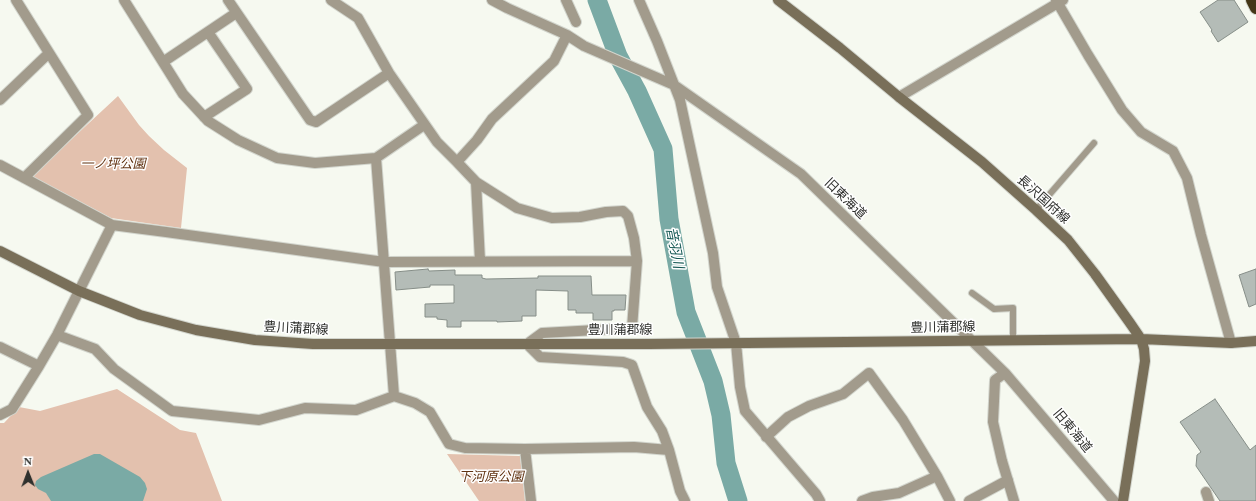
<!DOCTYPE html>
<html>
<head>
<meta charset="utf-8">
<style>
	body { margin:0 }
	#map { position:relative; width:1256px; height:501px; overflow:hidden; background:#f6f9f0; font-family:"Times New Roman",serif }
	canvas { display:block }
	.north { position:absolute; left:8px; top:453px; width:40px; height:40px; -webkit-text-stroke:3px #fff; paint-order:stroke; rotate:359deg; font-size:11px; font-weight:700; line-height:16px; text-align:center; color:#2f302d }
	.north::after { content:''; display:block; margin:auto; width:14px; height:18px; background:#2f302d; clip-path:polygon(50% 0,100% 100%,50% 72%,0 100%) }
</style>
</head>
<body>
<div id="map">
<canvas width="1256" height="501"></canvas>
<div class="north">N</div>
</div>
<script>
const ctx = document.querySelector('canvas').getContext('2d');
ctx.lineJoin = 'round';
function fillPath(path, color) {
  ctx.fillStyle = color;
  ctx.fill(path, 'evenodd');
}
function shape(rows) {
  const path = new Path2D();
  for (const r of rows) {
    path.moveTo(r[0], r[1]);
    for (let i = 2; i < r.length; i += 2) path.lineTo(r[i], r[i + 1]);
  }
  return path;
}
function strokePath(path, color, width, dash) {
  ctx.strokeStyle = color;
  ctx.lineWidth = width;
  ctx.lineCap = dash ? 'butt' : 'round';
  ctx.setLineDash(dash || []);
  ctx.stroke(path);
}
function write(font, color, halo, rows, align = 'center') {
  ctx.font = font + ' "Times New Roman","Noto Sans JP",serif';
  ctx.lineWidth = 3;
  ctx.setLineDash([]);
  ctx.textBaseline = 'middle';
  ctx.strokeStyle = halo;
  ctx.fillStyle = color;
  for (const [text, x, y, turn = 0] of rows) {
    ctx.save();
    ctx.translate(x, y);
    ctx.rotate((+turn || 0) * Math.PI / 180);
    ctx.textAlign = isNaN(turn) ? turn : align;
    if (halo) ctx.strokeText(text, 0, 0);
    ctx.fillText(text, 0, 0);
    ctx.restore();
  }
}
const green = shape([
	[118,96,139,125,149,136,164,150,187,168,181,228,111,218,32,176],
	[117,389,180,430,196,433,222,501,0,501,0,423,4,423,19,407,40,411],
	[447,454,520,456,525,501,479,501]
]);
const water = shape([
	[94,454,100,454,140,477,145,483,147,489,143,501,51,501,46,493,38,489,35,485,36,481,41,477]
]);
const river = shape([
	[597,0,618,56,637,91,663,149,669,219,686,312,713,381,721,415,726,463,738,501]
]);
const building = shape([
	[1218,0,1234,0,1248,22,1218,42,1211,31,1212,30,1200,12,1218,0],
	[428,269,429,271,455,270,455,275,482,275,482,278,486,279,538,278,538,276,591,276,592,295,626,295,625,310,614,310,614,311,612,311,612,320,593,320,593,313,576,313,576,310,568,310,568,291,536,290,536,316,522,316,522,321,497,322,497,321,461,321,461,327,447,327,447,320,437,319,437,317,425,317,425,304,454,303,454,285,430,285,430,287,396,290,395,272,428,269],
	[1256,269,1256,304,1249,307,1239,275,1256,269],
	[1215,399,1250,450,1256,445,1256,501,1220,501,1196,466,1197,455,1201,452,1180,422,1215,399]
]);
const lane = shape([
	[1036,210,1094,143],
	[972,293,994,309,1013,308,1013,340]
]);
const street = shape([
	[16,0,88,115,24,178],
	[124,0,183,94,208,121,238,140,277,158,315,163,376,158,424,125],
	[228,0,310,120,316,122,389,73,358,18,331,0],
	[492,0,507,8,567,35,584,46,674,85,801,174,1005,373,1114,501],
	[566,0,576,22],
	[639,0,657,41,680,100,713,253,717,287,736,343,740,387,745,411,816,494,820,501],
	[1056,0,1088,55,1122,110,1141,132,1173,151,1187,178,1201,235,1231,343],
	[163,62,236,13],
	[389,73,437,142,457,162,477,140,492,119,554,61,567,35],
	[899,97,1063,0],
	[0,100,49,53],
	[204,117,247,89,208,32],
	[376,158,394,396],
	[457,162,476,182,480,261],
	[0,165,112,225,166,232,384,262,637,261,632,328,542,333,527,344,540,357,623,362,632,365,647,407,662,431,669,450,680,491,685,501],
	[476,182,517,208,552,218,580,217,606,212,623,211,628,216,634,238,637,261],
	[57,335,95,349,114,369,172,411,259,420,305,408,356,410,394,396,415,403,430,412,449,444,465,448,525,449,634,447,669,450],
	[0,347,39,366],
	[1005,373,995,380,993,422,1002,461,1014,501],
	[0,415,12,409,39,366,57,335,112,225],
	[766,437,788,417,809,406,843,394,869,373,903,420,937,476,950,501],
	[525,449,531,501],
	[1206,492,1209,501],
	[862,501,873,497,899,493,937,476],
	[969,501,1008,480]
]);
const secondary = shape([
	[778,0,840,48,899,97,982,162,1036,210,1068,240,1095,274,1130,323,1141,339,1144,349,1145,361,1123,501],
	[0,251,79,291,140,315,196,330,255,340,313,344,649,344,1141,339,1231,343,1256,341]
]);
const highway = shape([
	[1252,0,1256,8]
]);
const parkNames = [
	["一ノ坪公園",113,165],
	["下河原公園",491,478]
];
const streetNames = [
	["旧東海道",845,199,44],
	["長沢国府線",1043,200,42],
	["豊川蒲郡線",943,328,-1],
	["豊川蒲郡線",296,329,3],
	["豊川蒲郡線",620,331],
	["旧東海道",1072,431,50]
];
const waterNames = [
	["音羽川",674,248,79]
];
fillPath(green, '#e3c1ae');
fillPath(water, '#7aaaa5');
strokePath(river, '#7aaaa5', 19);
fillPath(building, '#b4bcb7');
strokePath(building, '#868e88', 1);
strokePath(lane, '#d2d5cd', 8);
strokePath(street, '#d2d5cd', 12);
strokePath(secondary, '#d2d5cd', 12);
strokePath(highway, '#d2d5cd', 14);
strokePath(lane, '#a29b8c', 6);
strokePath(street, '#a29b8c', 10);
strokePath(secondary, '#796f59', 10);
strokePath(highway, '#443717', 12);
write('italic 13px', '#613211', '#fff', parkNames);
write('13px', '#2f302d', '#fff', streetNames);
write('italic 14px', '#155854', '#fff', waterNames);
</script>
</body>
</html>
